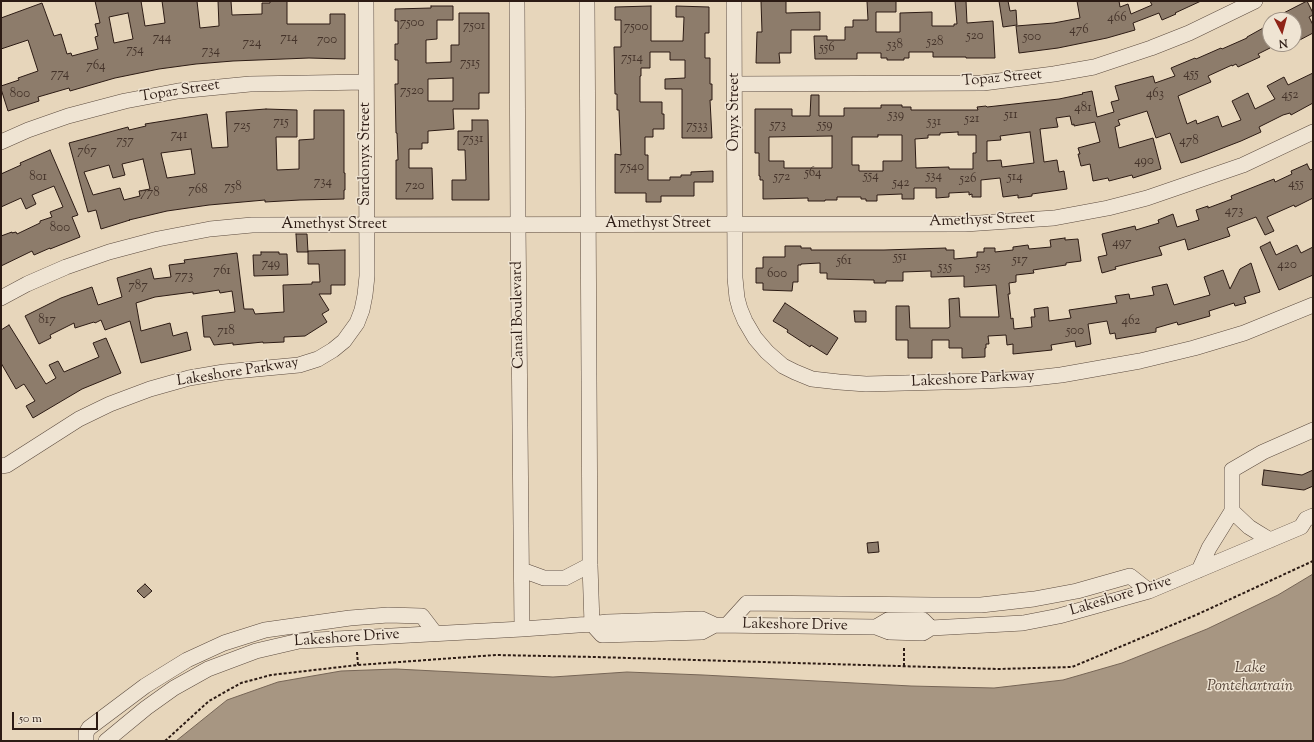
<!DOCTYPE html>
<html>
<head>
<meta charset="utf-8">
<style>
	body { margin:0 }
	#map { position:relative; width:1314px; height:742px; overflow:hidden; background:#e7d6bb; font-family:"Sorts Mill Goudy",serif }
	canvas { display:block }
	.frame { position:absolute; inset:0; border:2px solid #2c1b14; pointer-events:none }
	.north { position:absolute; left:1262px; top:12px; width:40px; height:40px; box-sizing:border-box; background:#efe4d3; border:1px solid #a19487; border-radius:50%; rotate:174deg; font-size:11px; font-weight:700; line-height:16px; text-align:center; color:#2c1b14 }
	.north::after { content:''; display:block; margin:auto; width:14px; height:18px; background:#8f2418; clip-path:polygon(50% 0,100% 100%,50% 72%,0 100%) }
	.scale { position:absolute; left:12px; top:712px; width:86px; height:18px; box-sizing:border-box; border:2px solid #2c1b14; border-top:0; padding-left:5px; font-size:12px; line-height:14px; white-space:nowrap; color:#2c1b14; -webkit-text-stroke:3px #efe4d3; paint-order:stroke }
</style>
</head>
<body>
<div id="map">
<canvas width="1314" height="742"></canvas>
<div class="frame"></div>
<div class="north">N</div>
<div class="scale">50 m</div>
</div>
<script>
const ctx = document.querySelector('canvas').getContext('2d');
ctx.lineJoin = 'round';
function fillPath(path, color) {
  ctx.fillStyle = color;
  ctx.fill(path, 'evenodd');
}
function shape(rows) {
  const path = new Path2D();
  for (const r of rows) {
    path.moveTo(r[0], r[1]);
    for (let i = 2; i < r.length; i += 2) path.lineTo(r[i], r[i + 1]);
  }
  return path;
}
function strokePath(path, color, width, dash) {
  ctx.strokeStyle = color;
  ctx.lineWidth = width;
  ctx.lineCap = dash ? 'butt' : 'round';
  ctx.setLineDash(dash || []);
  ctx.stroke(path);
}
function write(font, color, halo, rows, align = 'center') {
  ctx.font = font + ' "Sorts Mill Goudy",serif';
  ctx.lineWidth = 3;
  ctx.setLineDash([]);
  ctx.textBaseline = 'middle';
  ctx.strokeStyle = halo;
  ctx.fillStyle = color;
  for (const [text, x, y, turn = 0] of rows) {
    ctx.save();
    ctx.translate(x, y);
    ctx.rotate((+turn || 0) * Math.PI / 180);
    ctx.textAlign = isNaN(turn) ? turn : align;
    if (halo) ctx.strokeText(text, 0, 0);
    ctx.fillText(text, 0, 0);
    ctx.restore();
  }
}
const water = shape([
	[1313,574,1313,741,176,741,227,700,278,682,341,671,396,669,553,677,627,672,703,675,911,686,994,688,1063,680,1122,663,1207,629,1278,595,1313,574]
]);
const building = shape([
	[95,1,141,1,145,26,165,23,162,1,197,1,200,28,219,26,218,1,231,1,232,15,262,14,262,3,270,3,270,1,287,1,287,24,330,24,330,14,345,14,345,59,309,58,233,61,196,64,159,69,115,78,70,91,69,88,38,97,39,101,8,111,1,89,1,86,19,80,18,78,38,71,28,40,1,49,1,18,42,3,54,36,61,34,67,54,71,53,72,56,98,49,95,37,98,36,95,24,100,23,95,1],
	[128,13,133,39,114,43,109,17,128,13],
	[761,1,786,1,786,13,820,12,820,30,791,30,791,53,779,53,780,63,756,63,757,32,762,32,761,1],
	[867,1,896,1,896,12,876,12,876,32,900,32,900,13,932,12,932,26,954,26,954,24,957,24,955,1,966,1,967,23,993,21,995,58,966,58,966,57,933,57,933,52,909,52,909,58,904,58,904,60,887,60,887,58,881,58,881,53,857,53,857,59,815,59,814,36,827,36,827,40,845,40,845,27,853,27,853,20,868,20,867,1],
	[999,1,1008,1,1010,11,1016,10,1017,25,1003,27,999,1],
	[1077,1,1119,1,1120,7,1128,4,1131,14,1152,5,1150,1,1201,1,1175,13,1176,14,1162,20,1159,13,1133,23,1135,30,1107,38,1058,48,1019,53,1016,26,1054,23,1080,18,1077,1],
	[1307,1,1313,13,1313,15,1309,17,1313,25,1313,33,1294,43,1294,20,1270,20,1307,1],
	[431,6,453,6,453,20,437,20,437,39,426,40,426,63,451,62,451,45,459,45,459,13,489,13,489,93,479,93,479,109,453,109,454,129,428,131,428,143,422,143,422,149,409,149,409,168,432,168,433,199,396,199,396,160,398,160,397,133,396,133,395,84,398,84,398,60,395,60,395,44,398,44,398,21,395,21,395,9,431,8,431,6],
	[453,78,453,101,428,101,428,79,453,78],
	[651,6,651,41,683,41,684,17,676,17,676,6,709,7,709,33,705,33,705,58,710,58,710,84,712,84,712,100,710,100,712,138,682,138,682,89,665,89,665,79,685,78,685,60,670,60,670,52,650,52,650,68,641,68,641,76,640,76,640,102,662,102,662,114,664,114,664,129,653,129,653,137,645,137,645,155,648,155,648,180,670,180,670,177,681,177,681,175,691,175,691,172,713,171,713,182,694,182,694,196,661,196,661,202,646,202,646,193,615,193,615,154,621,155,619,110,617,110,617,94,615,94,614,47,621,47,621,20,615,20,615,7,651,6],
	[1265,27,1270,36,1270,48,1258,54,1260,57,1238,67,1236,64,1232,66,1232,65,1208,76,1211,82,1178,96,1187,124,1196,120,1197,124,1218,116,1222,127,1241,120,1232,101,1248,93,1255,109,1275,99,1267,86,1284,77,1288,85,1313,73,1313,103,1291,115,1290,113,1283,115,1259,127,1261,132,1241,141,1197,158,1181,163,1170,133,1156,138,1147,111,1118,120,1120,125,1115,127,1119,148,1153,138,1161,169,1133,178,1132,175,1109,181,1108,178,1093,181,1090,164,1081,166,1078,154,1080,154,1078,148,1100,142,1095,122,1074,126,1074,124,1072,125,1070,116,1056,118,1058,127,1040,129,1044,162,1057,160,1059,172,1064,171,1067,189,1032,194,1032,196,1018,198,1018,195,1003,197,1000,178,981,180,981,197,972,197,972,194,969,195,969,192,949,193,949,197,936,198,936,188,914,188,914,199,902,199,902,194,877,195,877,201,866,201,866,199,861,199,861,197,837,197,837,200,825,200,825,201,808,201,808,198,763,199,763,180,760,180,760,176,759,176,759,153,755,153,755,109,792,109,792,116,810,116,811,95,819,95,819,116,844,116,844,108,881,108,881,105,902,105,902,107,911,107,911,110,978,110,977,107,986,106,987,107,1059,99,1083,94,1082,93,1092,91,1097,117,1114,112,1111,102,1119,100,1115,86,1153,76,1155,83,1175,76,1171,68,1195,58,1196,59,1221,48,1222,49,1247,38,1247,37,1265,27],
	[958,132,958,135,976,135,976,153,973,153,973,169,949,169,949,167,916,168,915,139,928,138,928,135,940,135,940,133,958,132],
	[1030,132,1034,163,1002,167,1001,160,987,161,987,141,1001,140,1000,136,1030,132],
	[878,135,902,135,902,161,883,161,883,171,859,171,859,165,852,165,852,137,878,137,878,135],
	[832,136,832,168,784,168,784,161,769,161,769,137,832,136],
	[266,109,297,110,297,137,276,137,277,170,299,169,299,140,314,139,314,110,344,110,344,173,345,173,345,190,344,190,344,199,300,200,265,202,265,200,209,205,167,211,129,220,130,220,101,229,96,210,88,212,69,143,128,127,129,130,146,126,145,124,207,114,212,148,228,147,226,112,266,109],
	[191,149,195,174,167,178,161,153,191,149],
	[143,159,150,189,139,191,140,196,124,200,120,188,93,195,84,172,109,165,113,178,125,175,122,164,143,159],
	[472,120,488,120,489,200,452,200,452,180,466,180,465,150,458,150,458,131,472,131,472,120],
	[50,150,78,215,72,217,80,237,50,249,50,248,34,255,32,251,1,266,1,236,12,232,12,233,16,232,17,234,40,223,40,221,52,217,50,212,63,207,54,186,32,195,36,204,26,209,21,198,1,207,1,174,21,165,20,163,50,150],
	[1307,164,1310,170,1313,169,1313,198,1295,207,1294,205,1267,217,1274,231,1265,235,1256,217,1227,228,1230,236,1188,250,1185,239,1159,247,1162,255,1115,267,1116,269,1102,273,1098,257,1107,255,1102,234,1135,226,1136,230,1159,223,1158,220,1173,214,1177,227,1199,220,1196,210,1208,206,1208,208,1232,199,1231,196,1274,179,1275,182,1292,174,1291,171,1307,164],
	[296,234,307,234,308,252,297,252,296,234],
	[1065,238,1065,240,1078,239,1081,261,1066,263,1066,265,1033,270,1034,273,1016,275,1016,282,1009,283,1010,294,1008,294,1011,319,1013,318,1014,329,1032,327,1031,317,1035,317,1034,309,1048,307,1049,321,1071,318,1069,310,1117,303,1115,296,1129,294,1130,299,1154,295,1152,287,1167,284,1174,305,1210,295,1204,277,1223,270,1230,289,1240,269,1251,263,1260,292,1244,297,1246,303,1235,306,1234,303,1209,311,1210,316,1178,325,1177,322,1156,328,1156,332,1116,339,1115,333,1110,334,1107,321,1088,324,1091,344,1076,347,1075,341,1051,345,1052,350,1013,354,1013,344,1007,345,1006,335,988,336,989,344,986,344,986,348,985,348,985,357,962,358,962,348,949,348,949,340,932,340,932,358,908,358,908,340,896,340,896,306,909,306,910,328,948,328,950,327,949,299,959,298,960,317,999,317,996,285,964,287,964,276,931,277,931,271,903,272,903,281,886,281,886,283,874,283,874,280,827,279,827,273,820,273,820,263,801,264,801,265,798,265,798,282,793,282,792,291,763,290,763,283,756,283,756,268,763,268,763,257,785,257,785,246,801,246,801,248,811,248,811,250,884,250,946,248,946,250,954,250,954,259,977,257,977,252,984,252,984,248,995,248,995,252,1013,250,1013,247,1028,245,1029,249,1051,247,1050,240,1065,238],
	[1270,242,1276,255,1297,245,1301,253,1313,247,1313,275,1279,290,1260,247,1270,242],
	[345,250,345,285,331,285,331,294,319,294,329,310,322,314,327,322,305,336,284,337,284,342,263,343,263,342,233,345,233,343,214,345,210,337,204,337,202,316,235,312,232,291,220,293,219,290,193,294,193,292,155,297,136,303,141,331,170,323,173,336,187,332,191,350,141,363,130,321,105,330,101,320,95,323,94,322,75,328,74,323,50,335,51,338,39,344,25,316,61,298,92,287,98,305,122,297,117,278,151,268,154,279,171,277,169,265,185,263,184,260,237,253,244,309,253,309,255,314,284,312,283,285,312,284,312,282,320,282,319,264,308,264,308,251,345,250],
	[261,252,279,252,279,254,287,254,288,275,254,276,253,255,261,255,261,252],
	[785,303,838,338,827,355,811,345,810,347,787,332,788,330,773,321,785,303],
	[854,311,866,311,866,322,855,322,854,311],
	[9,325,46,384,56,378,49,365,58,361,64,372,99,357,93,343,106,338,121,373,82,389,33,418,26,406,35,401,24,384,16,389,1,363,1,330,9,325],
	[1264,470,1302,475,1313,470,1313,486,1304,490,1262,485,1264,470],
	[878,542,879,552,868,553,867,543,878,542],
	[145,584,152,591,144,598,137,591,145,584]
]);
const path = shape([
	[357,652,358,665],
	[904,666,904,648],
	[165,741,209,701,241,683,271,675,358,665,496,655,595,657,998,669,1072,667,1196,615,1313,561]
]);
const minor = shape([
	[517,1,518,224,522,629],
	[587,1,590,565,592,624],
	[734,1,735,278,737,298,740,309,745,321,755,338,767,352,783,366,795,372,812,379,839,382,866,384,982,381,1025,379,1061,375,1140,361,1194,348,1244,333,1313,305],
	[735,84,983,83,1054,74,1094,67,1151,48,1189,33,1255,1],
	[1,142,28,130,68,116,125,101,178,91,250,84,366,82],
	[1,298,27,284,66,267,109,252,158,239,210,229,252,225,965,224,1054,218,1108,208,1147,198,1243,165,1313,132],
	[1,466,7,465,79,419,110,404,150,389,189,378,224,372,299,365,318,359,333,350,344,341,357,323,362,310,365,295,367,276,366,1],
	[1232,511,1249,527,1257,532,1270,540],
	[522,570,544,578,565,578,590,565],
	[1199,570,1209,548,1232,511,1232,470,1263,452,1313,430],
	[592,624,602,635,702,632,715,625],
	[727,625,747,603,933,605,981,605,1034,599,1077,591,1130,576,1149,591],
	[876,627,888,620,923,620,931,628],
	[86,741,86,733,89,728,145,686,187,660,224,643,265,630,350,618,388,615,422,616,435,633],
	[106,741,146,708,174,688,208,669,256,651,299,641,522,629,592,624,607,622,702,619,715,625,876,627,889,632,923,633,931,628,1023,623,1059,616,1149,591,1301,527,1306,519,1313,516]
]);
const numberNames = [
	["466",1117,19],
	["7500",412,24],
	["7501",474,27],
	["7500",636,28],
	["476",1079,31],
	["520",975,37],
	["500",1032,38],
	["744",162,39],
	["714",289,39],
	["700",327,41],
	["528",935,43],
	["724",252,44],
	["538",895,46],
	["556",827,49],
	["754",135,51],
	["734",211,52],
	["7514",632,59],
	["7515",470,64],
	["764",96,67],
	["774",60,75],
	["455",1191,75],
	["7520",412,92],
	["800",20,95],
	["463",1155,95],
	["452",1290,96],
	["481",1083,109],
	["539",896,116],
	["511",1011,116],
	["521",972,120],
	["715",281,123],
	["531",934,123],
	["573",778,126],
	["559",825,126],
	["725",242,127],
	["7533",697,127],
	["741",179,136],
	["7531",473,140],
	["757",125,142],
	["478",1189,142],
	["767",87,152],
	["490",1144,162],
	["7540",632,168],
	["564",813,174],
	["554",871,177],
	["534",934,177],
	["801",38,178],
	["572",782,178],
	["514",1015,178],
	["526",968,180],
	["734",323,183],
	["542",901,184],
	["455",1296,185],
	["720",415,187],
	["758",233,188],
	["768",198,191],
	["778",150,194],
	["473",1234,212],
	["800",60,229],
	["497",1122,244],
	["551",900,258],
	["517",1020,261],
	["561",844,262],
	["749",271,265],
	["420",1287,266],
	["535",945,268],
	["525",983,268],
	["761",222,272],
	["600",777,275],
	["773",184,277],
	["787",138,287],
	["817",47,321],
	["462",1131,322],
	["718",226,332],
	["500",1075,332]
];
const streetNames = [
	["Topaz Street",1002,79,-5],
	["Topaz Street",180,92,-9],
	["Onyx Street",735,112,-90],
	["Sardonyx Street",366,154,-90],
	["Amethyst Street",982,221,-2],
	["Amethyst Street",658,224],
	["Amethyst Street",334,225],
	["Canal Boulevard",519,315,-91],
	["Lakeshore Parkway",238,373,-9],
	["Lakeshore Parkway",973,380,-3],
	["Lakeshore Drive",1121,597,-17],
	["Lakeshore Drive",795,626,1],
	["Lakeshore Drive",347,639,-4]
];
const waterNames = [
	["Lake",1250,669],
	["Pontchartrain",1250,687]
];
fillPath(water, '#a79682');
strokePath(water, '#766556', 1);
fillPath(building, '#8d7c6b');
strokePath(building, '#2c1b14', 1);
strokePath(minor, '#5b4a3e', 16);
strokePath(path, '#2c1b14', 2, [3, 2]);
strokePath(minor, '#efe4d3', 15);
write('13px', '#44332a', null, numberNames);
write('15px', '#2c1b14', '#efe4d3', streetNames);
write('italic 16px', '#57463a', '#efe4d3', waterNames);
</script>
</body>
</html>
